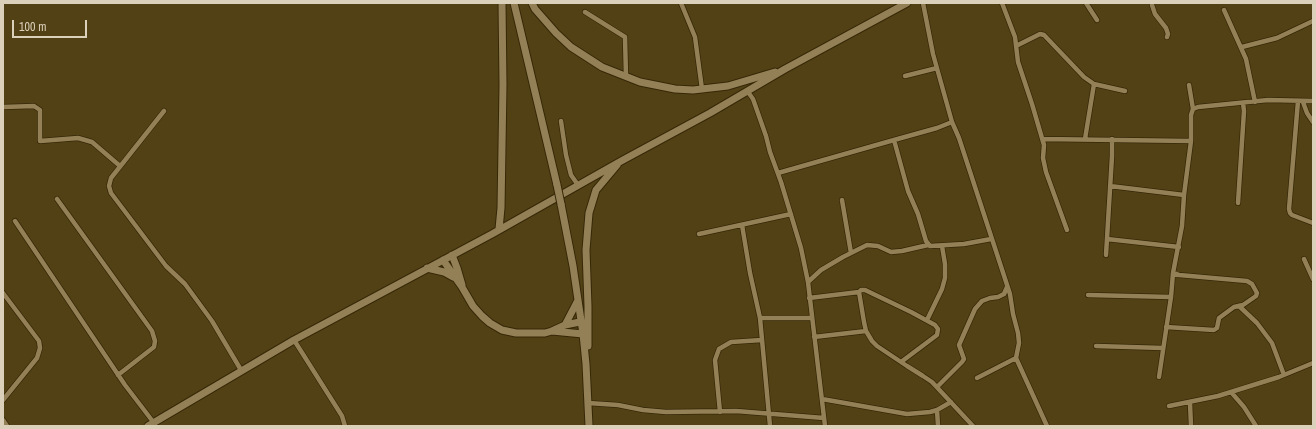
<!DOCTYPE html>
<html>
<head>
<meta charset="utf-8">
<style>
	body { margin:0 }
	#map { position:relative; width:1316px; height:429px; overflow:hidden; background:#534116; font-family:"Archivo Narrow",sans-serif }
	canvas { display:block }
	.frame { position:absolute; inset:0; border:4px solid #dbd0ba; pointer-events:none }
	.scale { position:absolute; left:12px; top:20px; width:75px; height:18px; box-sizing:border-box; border:2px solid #dbd0ba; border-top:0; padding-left:5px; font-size:12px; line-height:14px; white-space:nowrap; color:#dbd0ba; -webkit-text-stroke:3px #534116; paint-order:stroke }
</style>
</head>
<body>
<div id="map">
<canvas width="1316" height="429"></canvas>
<div class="frame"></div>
<div class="scale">100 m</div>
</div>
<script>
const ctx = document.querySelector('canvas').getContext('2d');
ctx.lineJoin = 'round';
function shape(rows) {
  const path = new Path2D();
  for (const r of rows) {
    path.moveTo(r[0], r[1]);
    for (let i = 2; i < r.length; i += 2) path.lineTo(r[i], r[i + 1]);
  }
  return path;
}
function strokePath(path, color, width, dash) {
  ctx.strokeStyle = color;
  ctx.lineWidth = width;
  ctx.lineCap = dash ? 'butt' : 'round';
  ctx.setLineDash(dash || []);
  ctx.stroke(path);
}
const street = shape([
	[681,3,695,37,702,89],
	[923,3,933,54,952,122,959,138,1010,294,1013,314,1018,333,1019,343,1016,358,1047,426],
	[1002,3,1015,37,1018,62,1032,104,1044,145,1043,158,1046,172,1067,230],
	[1086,3,1097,20],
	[1152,3,1152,5,1155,14,1166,28,1168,34,1167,37],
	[1224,10,1246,59,1255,102],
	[585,12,625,37,626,77],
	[1016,46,1040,34,1044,35,1084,77,1094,84,1125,91],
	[1242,47,1277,38,1313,21],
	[905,76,937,68],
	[1189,85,1193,109],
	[748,92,753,99,766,136,770,152,781,182,801,248,808,282,825,426],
	[1298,101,1289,209,1290,213,1292,215,1313,223],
	[1303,102,1307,113,1313,122],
	[3,107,34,106,40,110,40,141,78,138,92,142,120,166],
	[164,111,111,178,109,186,111,193,166,266,185,284,212,321,241,370],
	[561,121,566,155,571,175,578,185],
	[952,122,937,128,894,140,908,191,918,214,926,241,930,246,964,244,991,239],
	[1042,139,1191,141],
	[1085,139,1094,84],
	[778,173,894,140],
	[1110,186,1184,195],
	[57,199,152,331,155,341,154,347,118,375],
	[842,200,851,253],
	[1238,203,1244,111,1243,103],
	[15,221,125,385,154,423],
	[742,225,750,273,760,318,770,426],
	[699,234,791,214],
	[1107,239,1179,247],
	[1106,255,1112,156,1112,139],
	[1304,259,1313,279],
	[808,282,821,270,843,257,867,245,878,246,891,252,902,251,928,245],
	[3,293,39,341,40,348,37,358,3,400],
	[1088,295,1171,297],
	[809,298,859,292],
	[1239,306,1257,323,1272,343,1284,375],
	[760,318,812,318],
	[927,320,942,289,945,278,945,264,942,246],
	[1166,327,1214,330,1217,328,1219,318,1234,307,1243,305,1256,296,1257,293,1252,284,1247,281,1179,275,1173,273],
	[814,337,866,331],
	[294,340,342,416,345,426],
	[1096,346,1163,348],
	[901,362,937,335,938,329,935,325,911,312,865,290,861,290,859,292,864,322,866,331,872,341,877,346,907,366,923,376,932,382,973,426],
	[1159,377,1171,297,1173,273,1182,226,1184,195,1191,141,1191,115,1193,109,1198,107,1268,100,1313,101],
	[977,378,1016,358],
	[937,387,962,362,964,359,959,345,975,309,982,301,990,298,998,297,1004,294,1007,287],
	[1231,392,1244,407,1256,426],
	[822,399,907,414,930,412,937,410,951,402],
	[588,403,618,405,643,410,666,412,736,411,824,418],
	[1190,403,1191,426],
	[1169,406,1218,396,1279,377,1313,363],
	[937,410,938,426],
	[720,412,715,360,719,349,731,342,762,340],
	[3,420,7,426]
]);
const secondary = shape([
	[514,3,557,185],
	[532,3,535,9,556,33,571,47,602,67,640,82,675,89,693,90,728,86,775,72],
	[561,204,573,266,583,334,586,364,589,426],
	[499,229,501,208,503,85,502,3],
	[452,255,457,268,462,285],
	[443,260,462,287,473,306,482,316,490,323,502,330,516,333,545,333,552,331,565,325,580,322],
	[427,268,444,272,453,277],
	[565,325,577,302],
	[552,331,583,334],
	[588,346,588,306,586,250,589,213,596,190,617,165],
	[148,426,294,340,492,234,623,160,710,113,785,69,907,3]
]);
const secondaryBridge = shape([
	[557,185,561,204]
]);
strokePath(street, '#362807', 6);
strokePath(secondary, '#362807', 9);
strokePath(street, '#948056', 4.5);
strokePath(secondary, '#948056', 7);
strokePath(secondaryBridge, '#362807', 9, []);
strokePath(secondaryBridge, '#948056', 7);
</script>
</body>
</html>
